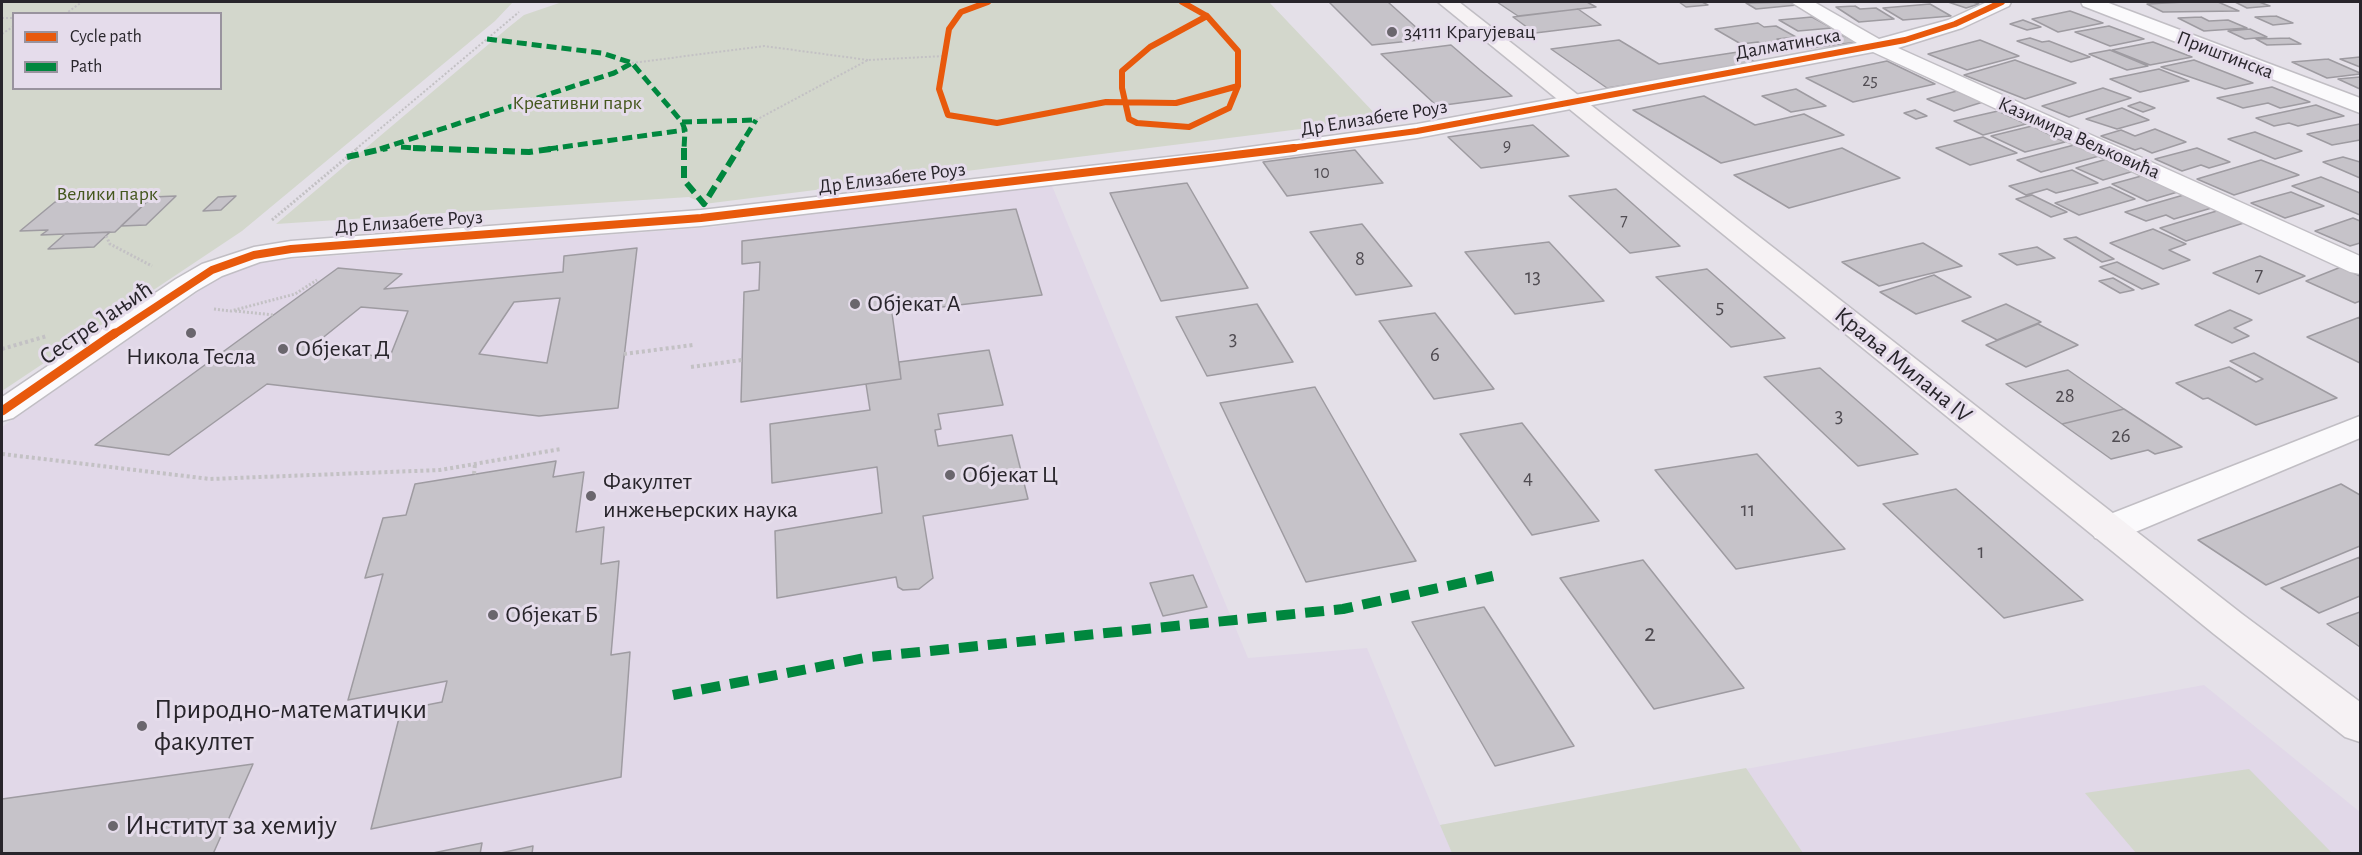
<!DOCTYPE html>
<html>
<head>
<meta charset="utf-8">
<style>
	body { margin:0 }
	#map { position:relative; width:2362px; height:855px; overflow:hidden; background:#e4e0e8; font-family:"Alegreya Sans",sans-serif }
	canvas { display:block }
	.frame { position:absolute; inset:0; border:3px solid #28252b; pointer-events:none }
	.legend { position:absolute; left:12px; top:12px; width:210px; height:78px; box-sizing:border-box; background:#e5dceb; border:2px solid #99939e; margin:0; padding:8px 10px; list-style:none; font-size:18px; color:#28252b }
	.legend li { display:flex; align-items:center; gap:12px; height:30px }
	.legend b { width:30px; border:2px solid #99939e }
</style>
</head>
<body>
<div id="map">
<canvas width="2362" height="855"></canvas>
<div class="frame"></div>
<ul class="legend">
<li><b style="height:8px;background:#e8590c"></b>Cycle path</li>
<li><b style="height:8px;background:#00873e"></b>Path</li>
</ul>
</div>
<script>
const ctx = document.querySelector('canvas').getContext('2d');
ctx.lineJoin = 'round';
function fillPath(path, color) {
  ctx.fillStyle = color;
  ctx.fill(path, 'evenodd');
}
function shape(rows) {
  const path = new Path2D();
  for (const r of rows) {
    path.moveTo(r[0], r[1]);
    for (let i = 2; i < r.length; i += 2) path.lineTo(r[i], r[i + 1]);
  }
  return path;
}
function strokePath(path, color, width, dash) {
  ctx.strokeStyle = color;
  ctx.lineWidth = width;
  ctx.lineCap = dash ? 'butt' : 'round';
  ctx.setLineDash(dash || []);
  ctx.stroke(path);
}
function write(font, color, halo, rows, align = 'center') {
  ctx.font = font + ' "Alegreya Sans",sans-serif';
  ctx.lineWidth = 6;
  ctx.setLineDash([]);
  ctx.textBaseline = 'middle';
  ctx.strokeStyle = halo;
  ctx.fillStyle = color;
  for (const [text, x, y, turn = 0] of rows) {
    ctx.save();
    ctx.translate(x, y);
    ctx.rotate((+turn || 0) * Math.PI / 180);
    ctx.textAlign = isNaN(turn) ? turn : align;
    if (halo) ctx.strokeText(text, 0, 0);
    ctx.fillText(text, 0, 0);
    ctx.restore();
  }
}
const built = shape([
	[1050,181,1248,658,1367,648,1440,825,2204,685,2360,812,2360,853,2,853,2,427,240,263,713,227]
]);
const green = shape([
	[2,2,513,2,495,21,242,231,2,391],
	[14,14,220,14,220,88,14,88],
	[562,2,1269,2,1380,119,704,204,689,197,276,224,509,27,524,15],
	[1746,768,1803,853,1452,853,1440,825],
	[2249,769,2332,853,2136,853,2085,793]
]);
const building = shape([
	[1329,2,1388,2,1429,39,1372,45,1329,2],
	[1497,2,1587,2,1596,7,1518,16,1497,2],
	[1679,2,1702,2,1708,5,1686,7,1679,2],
	[1791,2,1797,5,1756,9,1746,3,1791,2],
	[1948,2,1973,2,1979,4,1966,8,1948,2],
	[2186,2,2218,2,2239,11,2163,12,2147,4,2186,2],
	[2235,2,2259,2,2270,6,2247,8,2235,2],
	[1930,4,1951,16,1903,20,1883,8,1930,4],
	[1855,6,1860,9,1876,8,1894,19,1859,22,1836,7,1855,6],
	[1578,9,1601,25,1535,33,1513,17,1578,9],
	[2070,11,2103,23,2058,32,2032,19,2070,11],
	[2276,16,2293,23,2273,25,2255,17,2276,16],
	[1812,17,1832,28,1798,31,1779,20,1812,17],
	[2201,17,2209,21,2228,20,2247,28,2204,31,2178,18,2201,17],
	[2023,20,2041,27,2027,30,2010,24,2023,20],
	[1758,23,1764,27,1776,26,1796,37,1777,39,1796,50,1776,53,1758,42,1741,44,1715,29,1758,23],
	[2109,26,2144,39,2110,46,2075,32,2109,26],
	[2250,29,2267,37,2245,39,2228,31,2250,29],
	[1842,35,1857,42,1804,49,1790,41,1842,35],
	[2030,38,2042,42,2049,41,2090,57,2071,62,2017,41,2030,38],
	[2289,38,2301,44,2267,45,2256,39,2289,38],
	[1619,40,1659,64,1738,52,1758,64,1607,88,1551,49,1619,40],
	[1980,40,2019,56,1967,70,1928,54,1980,40],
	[2153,42,2192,57,2150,65,2112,50,2153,42],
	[1451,45,1480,70,1512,96,1437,106,1381,54,1451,45],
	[2110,50,2148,66,2127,70,2089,54,2110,50],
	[2360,57,2360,67,2340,59,2360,57],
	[2328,59,2360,73,2360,74,2327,78,2292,62,2328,59],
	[2015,60,2076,83,2025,99,1964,75,2015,60],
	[2194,60,2253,83,2225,89,2161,67,2194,60],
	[1887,61,1935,84,1853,102,1806,78,1887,61],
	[2159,69,2189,81,2140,92,2110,79,2159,69],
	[2360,77,2360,89,2338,79,2360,77],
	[2272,87,2310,102,2280,108,2268,103,2243,108,2217,98,2272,87],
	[2103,88,2131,98,2069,117,2042,106,2103,88],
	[1796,89,1826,106,1791,112,1762,96,1796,89],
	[1957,91,1983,102,1954,111,1927,99,1957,91],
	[1704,96,1755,125,1804,114,1844,135,1721,163,1633,110,1704,96],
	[2140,102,2155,108,2143,112,2128,106,2140,102],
	[2316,105,2344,116,2298,126,2289,123,2274,126,2256,118,2316,105],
	[2122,108,2149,120,2117,129,2086,119,2122,108],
	[1915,110,1927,116,1916,119,1904,113,1915,110],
	[1998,111,2026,124,1983,135,1954,121,1998,111],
	[2360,124,2360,140,2332,145,2307,134,2360,124],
	[1533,125,1569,156,1481,168,1448,137,1533,125],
	[2032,126,2065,142,2025,152,1991,136,2032,126],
	[2155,129,2186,142,2152,153,2141,148,2135,150,2101,136,2121,130,2135,136,2155,129],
	[2255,132,2302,151,2275,159,2228,139,2255,132],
	[1983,137,2017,153,1970,165,1936,148,1983,137],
	[2074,145,2099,156,2041,172,2017,160,2074,145],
	[1842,148,1900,178,1789,208,1734,175,1842,148],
	[2197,148,2230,162,2209,168,2201,165,2182,171,2155,159,2197,148],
	[1355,150,1383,183,1287,196,1263,162,1355,150],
	[2343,157,2360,162,2360,178,2323,162,2343,157],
	[2107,159,2134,171,2103,180,2076,168,2107,159],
	[2261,160,2299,175,2234,195,2197,179,2261,160],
	[2072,170,2098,183,2056,193,2047,189,2026,195,2009,186,2072,170],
	[2145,175,2181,191,2147,201,2112,184,2145,175],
	[2321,177,2360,193,2360,215,2292,186,2321,177],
	[1187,183,1202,209,1248,288,1161,301,1110,193,1187,183],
	[2110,187,2135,199,2079,215,2055,203,2110,187],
	[1616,189,1680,246,1630,253,1569,196,1616,189],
	[2291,192,2324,206,2285,218,2251,203,2291,192],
	[2187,194,2215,207,2174,219,2166,215,2146,221,2125,212,2187,194],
	[2032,195,2067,212,2051,217,2016,199,2032,195],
	[176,196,146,225,121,226,152,197,176,196],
	[236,196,221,210,203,211,218,197,236,196],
	[152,197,115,232,41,235,48,230,20,231,55,202,152,197],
	[1016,209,1042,295,892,313,901,379,741,402,744,292,759,290,760,262,742,264,742,241,1016,209],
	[2220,210,2247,222,2186,241,2160,228,2220,210],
	[2353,218,2360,221,2360,243,2350,246,2315,231,2353,218],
	[1362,224,1412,286,1356,295,1310,232,1362,224],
	[2153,229,2186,244,2169,250,2190,260,2163,269,2110,243,2153,229],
	[110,232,94,247,48,249,65,234,110,232],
	[2076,237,2114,259,2102,262,2064,239,2076,237],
	[1549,242,1604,301,1515,314,1465,252,1549,242],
	[1923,243,1962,266,1879,286,1842,262,1923,243],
	[2037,247,2055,258,2017,265,1999,254,2037,247],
	[637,248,618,408,539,416,267,384,169,455,95,445,338,268,402,274,384,289,563,272,564,256,637,248],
	[560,298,547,363,479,354,514,302,560,298],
	[361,307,408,311,389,359,315,344,361,307],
	[2260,256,2305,276,2259,294,2213,273,2260,256],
	[2117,262,2159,284,2142,289,2100,267,2117,262],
	[2341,267,2360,276,2360,301,2355,303,2306,281,2341,267],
	[1707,269,1785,338,1731,347,1656,277,1707,269],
	[1934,275,1971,297,1916,314,1880,292,1934,275],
	[2113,278,2134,290,2120,293,2099,281,2113,278],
	[1257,304,1293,362,1207,376,1176,317,1257,304],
	[2006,304,2041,322,1997,340,1962,321,2006,304],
	[2230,310,2252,320,2234,328,2249,336,2232,343,2195,325,2230,310],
	[1435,313,1494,389,1434,399,1379,321,1435,313],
	[2360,317,2360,363,2307,337,2360,317],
	[2038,324,2078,345,2026,367,1986,345,2038,324],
	[989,350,1003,405,938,414,941,429,935,430,938,446,1012,435,1028,499,923,516,933,578,919,589,903,590,898,587,896,577,777,598,775,531,882,513,877,467,772,483,770,424,870,410,866,384,901,379,899,362,989,350],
	[2254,353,2337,398,2256,425,2208,398,2203,399,2176,383,2229,367,2256,382,2263,379,2230,361,2254,353],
	[1820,368,1918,454,1858,466,1764,377,1820,368],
	[2068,370,2124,409,2062,424,2006,384,2068,370],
	[1315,387,1387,512,1416,561,1306,582,1220,403,1315,387],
	[2124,409,2182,447,2155,454,2148,450,2111,459,2062,424,2124,409],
	[1522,423,1599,521,1532,535,1460,434,1522,423],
	[1757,454,1845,549,1736,569,1655,470,1757,454],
	[556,461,553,477,584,472,576,532,604,527,601,564,619,561,611,655,630,652,621,777,371,829,401,710,442,702,447,681,348,700,383,574,365,578,383,518,406,515,415,484,556,461],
	[2341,484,2360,495,2360,546,2266,585,2198,540,2341,484],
	[1956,489,2083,600,2004,618,1883,504,1956,489],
	[2360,557,2360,596,2319,613,2281,588,2360,557],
	[1643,560,1744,688,1654,709,1560,578,1643,560],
	[1193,575,1207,607,1163,616,1150,583,1193,575],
	[1484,607,1574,746,1495,766,1412,622,1484,607],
	[2360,612,2360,647,2327,624,2360,612],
	[253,764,213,854,2,854,2,799,253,764],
	[482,843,480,854,428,854,482,843],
	[533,846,532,854,496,854,533,846]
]);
const pathFar2 = shape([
	[65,14,82,2],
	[2,18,14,18],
	[2,34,14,26],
	[632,63,764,46,868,60],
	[756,120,868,60,944,56],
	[356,149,519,12]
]);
const pathFar1 = shape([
	[272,220,358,148],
	[106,236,110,244,152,266],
	[214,309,231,311,295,294,317,280],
	[235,311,274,315]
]);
const path = shape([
	[2,349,47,336],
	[624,354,693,345],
	[691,367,742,360],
	[2,454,210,479,440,470,561,449],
	[474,474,475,464]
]);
const street = shape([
	[1791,2,1814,2,1879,39,1948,20,1987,2,2011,2,2009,6,1962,28,1898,48,2360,256,2360,274,2350,272,1873,52,1417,138,1213,166,701,226,291,257,260,262,222,276,196,291,13,418,2,421,2,397,176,279,202,264,254,247,291,241,701,210,1213,152,1417,124,1857,43,1791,2],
	[2081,2,2106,2,2360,98,2360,113,2083,6,2081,2],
	[2360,416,2360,438,2121,538,2108,541,2095,538,2090,529,2095,520,2360,416]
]);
const secondary = shape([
	[1438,2,1459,2,2242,614,2360,702,2360,742,2345,737,2214,634,1438,2]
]);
const quietFar2 = shape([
	[487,39,602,53,632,63,682,122,685,130,684,149],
	[682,122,756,120],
	[401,147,432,149],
	[380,149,614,73,632,63],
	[548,149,685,130],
	[738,149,756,120]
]);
const quietFar1 = shape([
	[413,148,529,152,558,148],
	[684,148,684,180,704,204,739,148],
	[347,157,387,148]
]);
const quiet = shape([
	[673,695,870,657,1343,609,1493,576]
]);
const cyclewayFar2 = shape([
	[988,2,961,12,949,29,939,89,948,115,997,123,1106,102,1176,103,1238,86,1238,51,1207,16,1182,2],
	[1207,16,1150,47,1122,71,1122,88,1129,119,1137,123,1189,127,1229,108,1238,86],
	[1283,149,1417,131,1905,40,1955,24,2002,2]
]);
const cyclewayFar1 = shape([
	[113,335,212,270,254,255,291,249,701,218,1294,148]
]);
const cycleway = shape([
	[2,411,115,333]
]);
const markers = [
	[1392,32,6,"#6a666d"],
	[855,304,6,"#6a666d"],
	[191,333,6,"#6a666d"],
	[283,349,6,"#6a666d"],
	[950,475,6,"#6a666d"],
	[591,496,6,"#6a666d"],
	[493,615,6,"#6a666d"],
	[142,726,6,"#6a666d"],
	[113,826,6,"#6a666d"]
];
const farNumbernames = [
	["25",1870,81],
	["9",1507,146],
	["10",1322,173],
	["7",1624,221]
];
const farPoinames = [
	["34111 Крагујевац",1404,32]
];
const farStreetnames = [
	["Далматинска",1788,44,-10],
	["Приштинска",2225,55,21],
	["Др Елизабете Роуз",1374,118,-9],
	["Казимира Вељковића",2079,138,24],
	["Др Елизабете Роуз",892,178,-7],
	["Др Елизабете Роуз",409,222,-4]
];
const farParknames = [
	["Креативни парк",577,103],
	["Велики парк",107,194]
];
const numberNames = [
	["8",1360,259],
	["7",2259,275],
	["13",1533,277],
	["5",1720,307],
	["3",1233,339],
	["6",1435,355],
	["28",2065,396],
	["3",1839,416],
	["26",2121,436],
	["4",1528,478],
	["11",1748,510],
	["1",1981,552]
];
const poiNames = [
	["Објекат А",867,304],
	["Објекат Д",295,349],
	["Никола Тесла",191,357,"center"],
	["Објекат Ц",962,475],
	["Факултет",603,482],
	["инжењерских наука",603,510],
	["Објекат Б",505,615]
];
const streetNames = [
	["Сестре Јањић",96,323,-34],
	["Краља Милана IV",1903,365,39]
];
const nearNumbernames = [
	["2",1650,633]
];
const nearPoinames = [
	["Природно-математички",154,710],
	["факултет",154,742],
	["Институт за хемију",125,826]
];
fillPath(built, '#e1d8e8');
fillPath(green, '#d3d7cc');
fillPath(building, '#c6c3c9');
strokePath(building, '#9e9ba1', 1.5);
strokePath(street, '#c1bec4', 3);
strokePath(secondary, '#c1bec4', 3);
strokePath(pathFar2, '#c3c1c4', 2, [2, 2]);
strokePath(pathFar1, '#c3c1c4', 3, [2, 2]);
strokePath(path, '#c3c1c4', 4, [3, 3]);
fillPath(street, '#fbfafc');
fillPath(secondary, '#f6f2f4');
strokePath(quietFar2, '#00873e', 5, [10, 5]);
strokePath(quietFar1, '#00873e', 6, [12, 6]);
strokePath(quiet, '#00873e', 10, [19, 10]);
strokePath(cyclewayFar2, '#e8590c', 6);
strokePath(cyclewayFar1, '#e8590c', 8);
strokePath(cycleway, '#e8590c', 9);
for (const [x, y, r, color] of markers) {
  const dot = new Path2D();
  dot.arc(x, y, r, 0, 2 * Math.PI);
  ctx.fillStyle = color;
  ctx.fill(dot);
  strokePath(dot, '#e5dceb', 2);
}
write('18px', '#504c52', null, farNumbernames);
write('20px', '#28252b', '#e5dceb', farPoinames, 'left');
write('20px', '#28252b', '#e5dceb', farStreetnames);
write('20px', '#44571e', '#e5dceb', farParknames);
write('21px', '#504c52', null, numberNames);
write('24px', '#28252b', '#e5dceb', poiNames, 'left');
write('24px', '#28252b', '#e5dceb', streetNames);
write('26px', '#504c52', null, nearNumbernames);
write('28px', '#28252b', '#e5dceb', nearPoinames, 'left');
</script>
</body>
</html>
